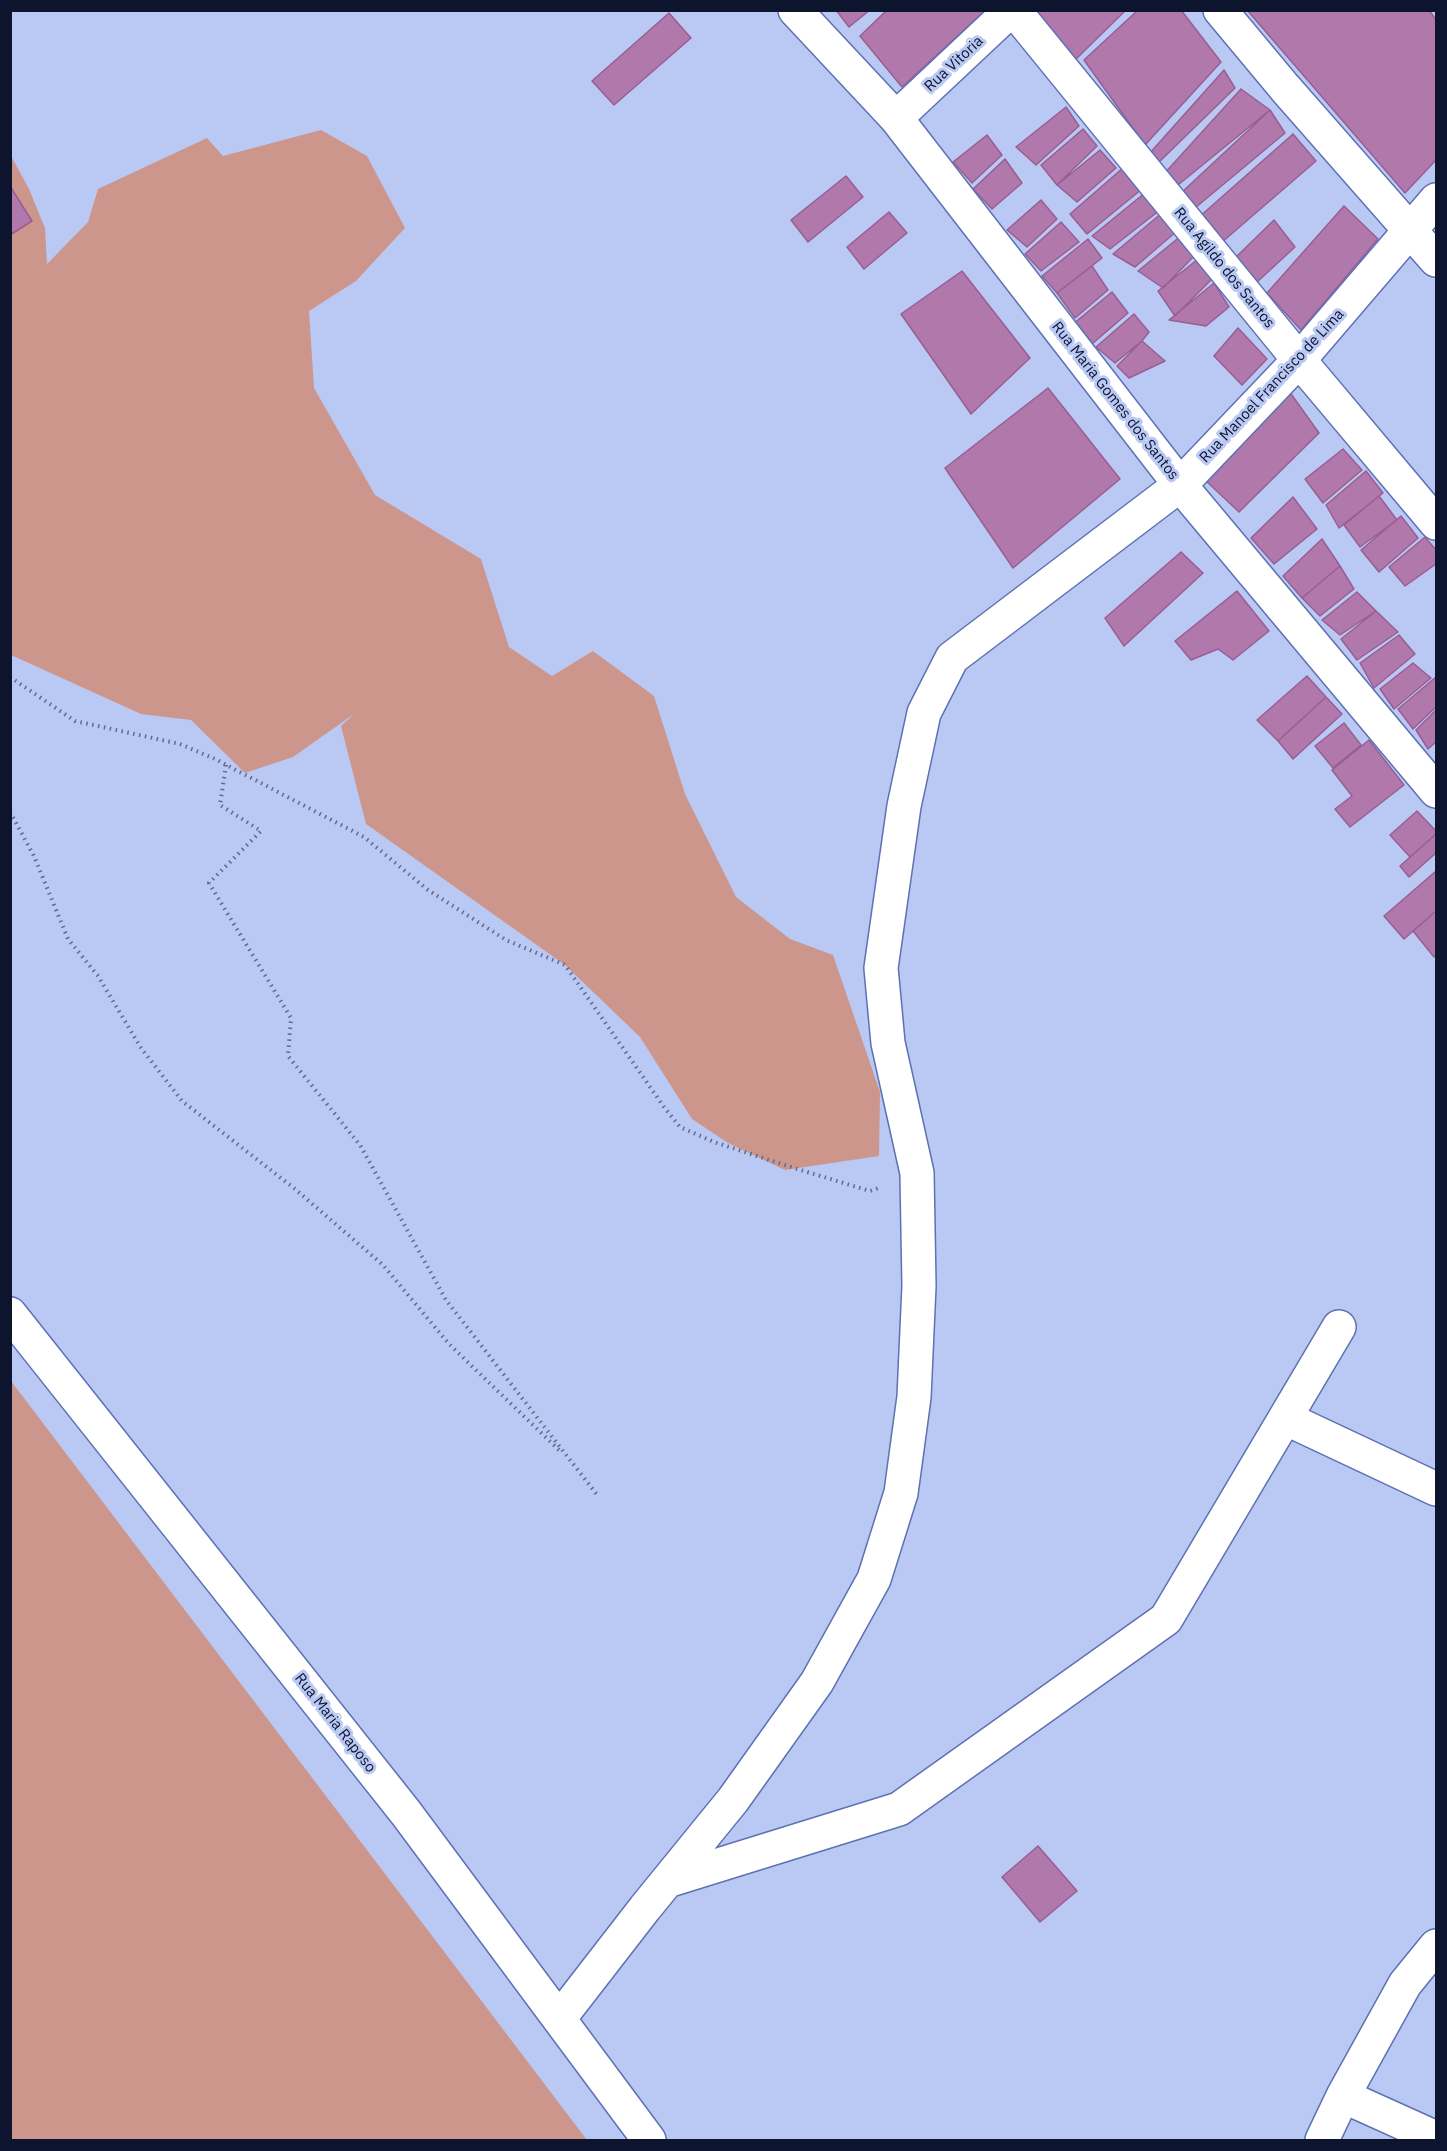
<!DOCTYPE html>
<html>
<head>
<meta charset="utf-8">
<style>
	body { margin:0 }
	#map { position:relative; width:1447px; height:2151px; overflow:hidden; background:#bac9f4; font-family:"IBM Plex Sans",sans-serif }
	canvas { display:block }
	.frame { position:absolute; inset:0; border:12px solid #0d142e; pointer-events:none }
</style>
</head>
<body>
<div id="map">
<canvas width="1447" height="2151"></canvas>
<div class="frame"></div>
</div>
<script>
const ctx = document.querySelector('canvas').getContext('2d');
ctx.lineJoin = 'round';
function fillPath(path, color) {
  ctx.fillStyle = color;
  ctx.fill(path, 'evenodd');
}
function shape(rows) {
  const path = new Path2D();
  for (const r of rows) {
    path.moveTo(r[0], r[1]);
    for (let i = 2; i < r.length; i += 2) path.lineTo(r[i], r[i + 1]);
  }
  return path;
}
function strokePath(path, color, width, dash) {
  ctx.strokeStyle = color;
  ctx.lineWidth = width;
  ctx.lineCap = dash ? 'butt' : 'round';
  ctx.setLineDash(dash || []);
  ctx.stroke(path);
}
function write(font, color, halo, rows, align = 'center') {
  ctx.font = font + ' "IBM Plex Sans",sans-serif';
  ctx.lineWidth = 6;
  ctx.setLineDash([]);
  ctx.textBaseline = 'middle';
  ctx.strokeStyle = halo;
  ctx.fillStyle = color;
  for (const [text, x, y, turn = 0] of rows) {
    ctx.save();
    ctx.translate(x, y);
    ctx.rotate((+turn || 0) * Math.PI / 180);
    ctx.textAlign = isNaN(turn) ? turn : align;
    if (halo) ctx.strokeText(text, 0, 0);
    ctx.fillText(text, 0, 0);
    ctx.restore();
  }
}
const green = shape([
	[321,130,367,156,405,228,356,281,309,311,314,388,375,495,481,559,509,647,552,676,593,651,654,696,685,794,736,897,790,939,833,955,880,1092,879,1156,785,1170,728,1143,692,1119,640,1037,565,965,366,824,341,726,354,714,293,757,245,773,191,720,141,714,11,655,10,154,29,189,45,228,47,264,88,222,98,189,207,138,223,156],
	[10,1381,11,1381,587,2140,11,2140]
]);
const building = shape([
	[836,10,870,10,849,27,836,10],
	[887,10,986,10,902,87,860,36,887,10],
	[1037,10,1126,10,1073,62,1032,16,1037,10],
	[1138,10,1181,10,1221,62,1145,145,1084,60,1138,10],
	[1247,10,1429,10,1436,20,1436,160,1405,193,1247,10],
	[669,13,691,38,614,105,592,81,669,13],
	[1224,70,1235,88,1156,165,1149,154,1224,70],
	[1241,89,1270,110,1178,185,1163,175,1241,89],
	[1066,107,1079,126,1036,165,1016,147,1066,107],
	[1270,110,1285,133,1195,208,1181,193,1270,110],
	[1083,129,1097,146,1057,185,1041,165,1083,129],
	[1293,134,1316,161,1221,243,1198,218,1293,134],
	[987,135,1002,155,972,183,953,162,987,135],
	[1100,150,1116,168,1077,202,1057,185,1100,150],
	[1005,159,1022,183,992,209,973,189,1005,159],
	[1124,167,1142,189,1087,234,1070,214,1124,167],
	[846,176,863,197,808,242,791,220,846,176],
	[10,186,32,221,10,235,10,186],
	[1146,192,1160,210,1110,249,1092,236,1146,192],
	[1041,200,1057,219,1027,247,1007,230,1041,200],
	[1344,206,1378,239,1301,330,1267,293,1344,206],
	[889,212,907,233,864,269,847,247,889,212],
	[1163,212,1177,231,1135,267,1113,254,1163,212],
	[1274,220,1295,247,1256,283,1235,258,1274,220],
	[1061,222,1079,242,1041,271,1025,254,1061,222],
	[1182,235,1195,255,1163,288,1138,271,1182,235],
	[1088,239,1102,258,1057,293,1042,276,1088,239],
	[1198,259,1212,279,1175,316,1158,291,1198,259],
	[1092,266,1108,290,1075,318,1057,293,1092,266],
	[962,271,1030,358,971,414,901,314,962,271],
	[1214,283,1229,307,1206,326,1169,320,1214,283],
	[1112,292,1128,313,1092,344,1073,324,1112,292],
	[1134,314,1149,332,1142,341,1115,363,1096,347,1134,314],
	[1238,328,1267,359,1242,385,1214,356,1238,328],
	[1142,341,1165,361,1129,378,1117,366,1142,341],
	[1048,388,1120,479,1013,568,945,468,1048,388],
	[1289,391,1319,433,1239,512,1204,479,1289,391],
	[1343,449,1362,470,1323,503,1305,479,1343,449],
	[1366,471,1383,493,1339,528,1326,505,1366,471],
	[1379,496,1397,520,1360,547,1344,525,1379,496],
	[1293,497,1317,529,1274,564,1251,538,1293,497],
	[1401,516,1418,538,1379,572,1361,550,1401,516],
	[1425,537,1436,550,1436,564,1405,586,1389,567,1425,537],
	[1322,539,1340,566,1302,598,1283,576,1322,539],
	[1181,552,1203,573,1124,646,1105,618,1181,552],
	[1340,566,1354,589,1320,616,1302,598,1340,566],
	[1237,591,1269,631,1233,660,1218,649,1191,660,1175,641,1237,591],
	[1357,592,1376,611,1340,635,1322,620,1357,592],
	[1376,611,1398,632,1357,660,1341,639,1376,611],
	[1399,635,1415,654,1374,688,1360,663,1399,635],
	[1413,663,1431,678,1394,709,1380,689,1413,663],
	[1307,676,1326,697,1278,741,1257,720,1307,676],
	[1436,677,1436,707,1413,729,1398,709,1436,677],
	[1326,697,1342,714,1293,759,1278,741,1326,697],
	[1436,710,1436,742,1428,749,1416,730,1436,710],
	[1344,723,1361,745,1333,768,1315,746,1344,723],
	[1369,740,1404,785,1350,827,1335,809,1352,796,1332,770,1369,740],
	[1417,811,1436,831,1436,834,1410,857,1390,835,1417,811],
	[1436,834,1436,853,1409,877,1400,866,1436,834],
	[1436,871,1436,911,1404,939,1384,916,1436,871],
	[1436,911,1436,955,1434,957,1413,931,1436,911],
	[1038,1846,1077,1891,1040,1922,1002,1877,1038,1846]
]);
const path = shape([
	[10,677,75,721,180,744,215,759,364,837,428,890,506,940,565,965,664,1107,680,1127,714,1142,794,1168,870,1191,881,1187],
	[226,765,220,805,261,831,209,883,291,1018,288,1056,360,1145,446,1300,598,1496],
	[10,812,34,856,68,939,98,976,141,1048,182,1101,295,1189,383,1265,449,1344,560,1451]
]);
const minor = shape([
	[795,10,896,118,1180,485,1436,791],
	[1014,10,1299,360,1436,523],
	[896,118,1011,10],
	[10,1314,406,1813,649,2140],
	[1285,1418,1436,1489],
	[667,1881,899,1809,1166,1619,1339,1327],
	[559,2019,645,1908,733,1800,817,1682,874,1579,901,1493,914,1397,919,1286,917,1173,888,1043,881,968,904,806,924,713,952,658,1180,485,1299,360,1436,200],
	[1343,2096,1436,2138],
	[1322,2140,1343,2096,1405,1984,1436,1946]
]);
const tertiary = shape([
	[1220,10,1285,88,1436,260]
]);
const streetNames = [
	["Rua Vitoria",954,64,-43],
	["Rua Agildo dos Santos",1224,268,51],
	["Rua Manoel Francisco de Lima",1272,386,-47],
	["Rua Maria Gomes dos Santos",1115,401,52],
	["Rua Maria Raposo",335,1723,52]
];
fillPath(green, '#cd968c');
fillPath(building, '#b178ac');
strokePath(building, '#985e93', 1.5);
strokePath(minor, '#5d71b3', 36);
strokePath(tertiary, '#5d71b3', 36);
strokePath(path, '#5f6a8c', 4, [1.5, 4.5]);
strokePath(minor, '#fff', 33);
strokePath(tertiary, '#fff', 33);
write('15px', '#0d142e', '#bac9f4', streetNames);
</script>
</body>
</html>
